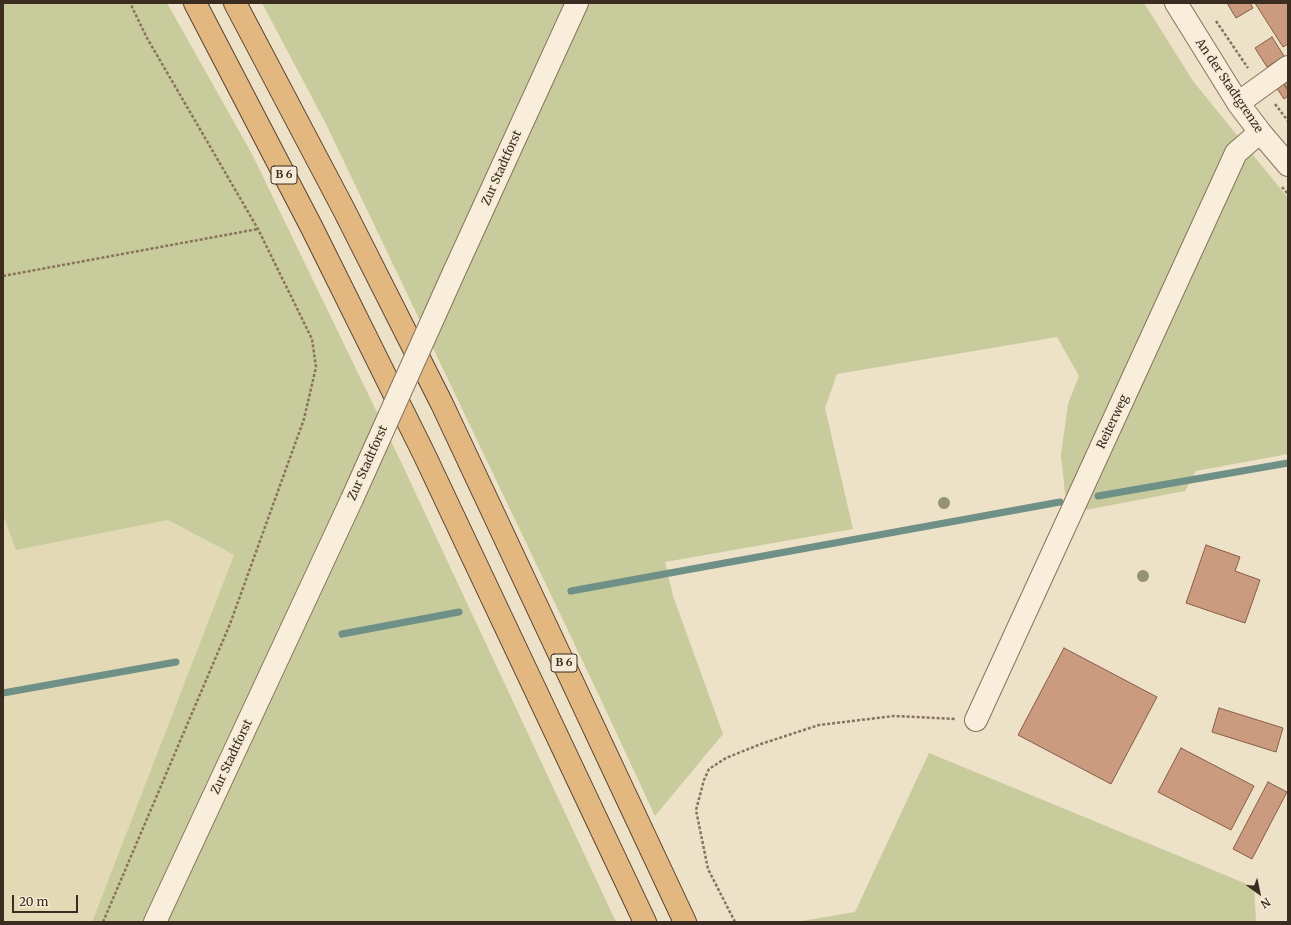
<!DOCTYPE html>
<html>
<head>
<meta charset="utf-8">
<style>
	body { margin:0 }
	#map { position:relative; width:1291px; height:925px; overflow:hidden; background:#ede1c8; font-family:Merriweather,serif }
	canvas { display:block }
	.frame { position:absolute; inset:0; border:4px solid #3a2c20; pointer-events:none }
	.north { position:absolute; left:1239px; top:873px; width:40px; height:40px; -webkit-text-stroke:3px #f5ebd7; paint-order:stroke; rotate:147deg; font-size:11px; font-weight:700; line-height:16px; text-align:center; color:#3a2c20 }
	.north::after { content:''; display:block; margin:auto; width:14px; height:18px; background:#3a2c20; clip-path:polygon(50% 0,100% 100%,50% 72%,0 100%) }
	.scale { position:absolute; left:12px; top:895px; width:66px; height:18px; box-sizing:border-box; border:2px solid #3a2c20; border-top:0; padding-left:5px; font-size:12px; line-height:14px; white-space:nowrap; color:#3a2c20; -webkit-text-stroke:3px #f5ebd7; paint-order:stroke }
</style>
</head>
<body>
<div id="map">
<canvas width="1291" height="925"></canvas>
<div class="frame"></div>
<div class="north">N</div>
<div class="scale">20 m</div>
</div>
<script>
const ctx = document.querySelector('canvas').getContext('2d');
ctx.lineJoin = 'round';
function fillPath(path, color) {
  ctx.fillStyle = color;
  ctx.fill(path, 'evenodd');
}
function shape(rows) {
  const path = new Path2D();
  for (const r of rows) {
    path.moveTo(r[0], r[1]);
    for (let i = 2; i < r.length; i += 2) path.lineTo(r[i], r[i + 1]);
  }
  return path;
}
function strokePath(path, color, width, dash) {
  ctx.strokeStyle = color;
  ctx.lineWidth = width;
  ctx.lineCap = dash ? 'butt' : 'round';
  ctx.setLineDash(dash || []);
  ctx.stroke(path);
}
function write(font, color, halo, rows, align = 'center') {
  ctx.font = font + ' Merriweather,serif';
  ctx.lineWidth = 4;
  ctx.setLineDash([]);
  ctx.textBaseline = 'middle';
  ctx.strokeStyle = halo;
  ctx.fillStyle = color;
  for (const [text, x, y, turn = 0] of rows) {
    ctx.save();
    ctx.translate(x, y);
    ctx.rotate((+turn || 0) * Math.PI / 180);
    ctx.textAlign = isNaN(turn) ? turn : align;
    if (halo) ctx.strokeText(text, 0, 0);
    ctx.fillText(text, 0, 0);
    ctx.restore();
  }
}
const farmland = shape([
	[3,515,16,550,168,520,234,555,92,922,3,922]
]);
const green = shape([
	[3,3,167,3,252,154,402,464,616,922,92,922,234,555,168,520,16,550,3,515],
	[262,3,1144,3,1193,81,1288,198,1288,454,1196,471,1185,491,1080,511,1074,528,1065,493,1061,455,1068,404,1079,376,1057,337,837,374,825,408,853,529,665,562,673,596,723,734,655,816,595,687,326,124],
	[929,753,1254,887,1256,922,796,922,855,912]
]);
const stream = shape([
	[1098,496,1288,463],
	[571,591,1060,502],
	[342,634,459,612],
	[3,693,176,662]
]);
const building = shape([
	[1227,3,1250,3,1253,8,1236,18,1227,3],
	[1255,3,1288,3,1288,44,1283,47,1255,3],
	[1272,37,1284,56,1267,67,1255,48,1272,37],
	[1288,73,1288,90,1280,79,1288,73],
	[1280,79,1288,90,1288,96,1284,99,1274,84,1280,79],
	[1206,545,1240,557,1235,571,1260,580,1245,623,1186,603,1206,545],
	[1064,648,1157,697,1111,784,1018,735,1064,648],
	[1219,708,1283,728,1276,752,1212,732,1219,708],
	[1181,748,1254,786,1231,830,1158,792,1181,748],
	[1268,782,1287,792,1252,859,1233,849,1268,782]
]);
const path = shape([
	[1216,21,1248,68],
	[1275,104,1288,121],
	[1282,187,1288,194],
	[3,276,258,229],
	[103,922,230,624,304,419,316,367,312,339,258,229,147,38,130,3],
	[735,922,708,869,696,810,704,780,709,769,726,758,761,744,819,725,894,716,956,719]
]);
const minor = shape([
	[1176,3,1238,103,1260,132,1288,165],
	[1238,103,1288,67],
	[454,272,577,3],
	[976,720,1236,153,1260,132],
	[155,922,352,499]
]);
const trunk = shape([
	[195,3,312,228,424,454,645,922],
	[235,3,343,208,442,404,685,922]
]);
const minorBridge = shape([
	[352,499,454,272]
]);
const trees = [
	[944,503],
	[1143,576]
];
const shields = [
	[284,175,26],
	[564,663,26]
];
const shieldNames = [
	["B 6",284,175],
	["B 6",564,663]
];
const streetNames = [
	["An der Stadtgrenze",1229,86,56],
	["Zur Stadtforst",502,168,-66],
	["Reiterweg",1113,422,-65],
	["Zur Stadtforst",368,463,-66],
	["Zur Stadtforst",232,757,-65]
];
fillPath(farmland, '#e3dab5');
fillPath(green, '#c8cb9c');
strokePath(stream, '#6f9086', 7);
fillPath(building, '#ca9b7f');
strokePath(building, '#875c44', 1);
strokePath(minor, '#89735d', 24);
strokePath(trunk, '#574131', 24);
strokePath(path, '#89735d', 2.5, [3, 2]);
strokePath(minor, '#f8eedb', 22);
strokePath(trunk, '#e3b880', 22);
strokePath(minorBridge, '#89735d', 24, []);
strokePath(minorBridge, '#f8eedb', 22);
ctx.fillStyle = '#949470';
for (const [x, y] of trees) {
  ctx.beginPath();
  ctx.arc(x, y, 6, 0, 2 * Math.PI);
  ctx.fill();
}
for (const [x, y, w] of shields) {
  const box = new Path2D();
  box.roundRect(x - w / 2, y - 9, w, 18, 3);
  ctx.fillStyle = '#f5ebd7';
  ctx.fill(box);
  strokePath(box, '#3a2c20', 1);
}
write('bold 11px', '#3a2c20', null, shieldNames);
write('12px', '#3a2c20', '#f5ebd7', streetNames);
</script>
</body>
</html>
